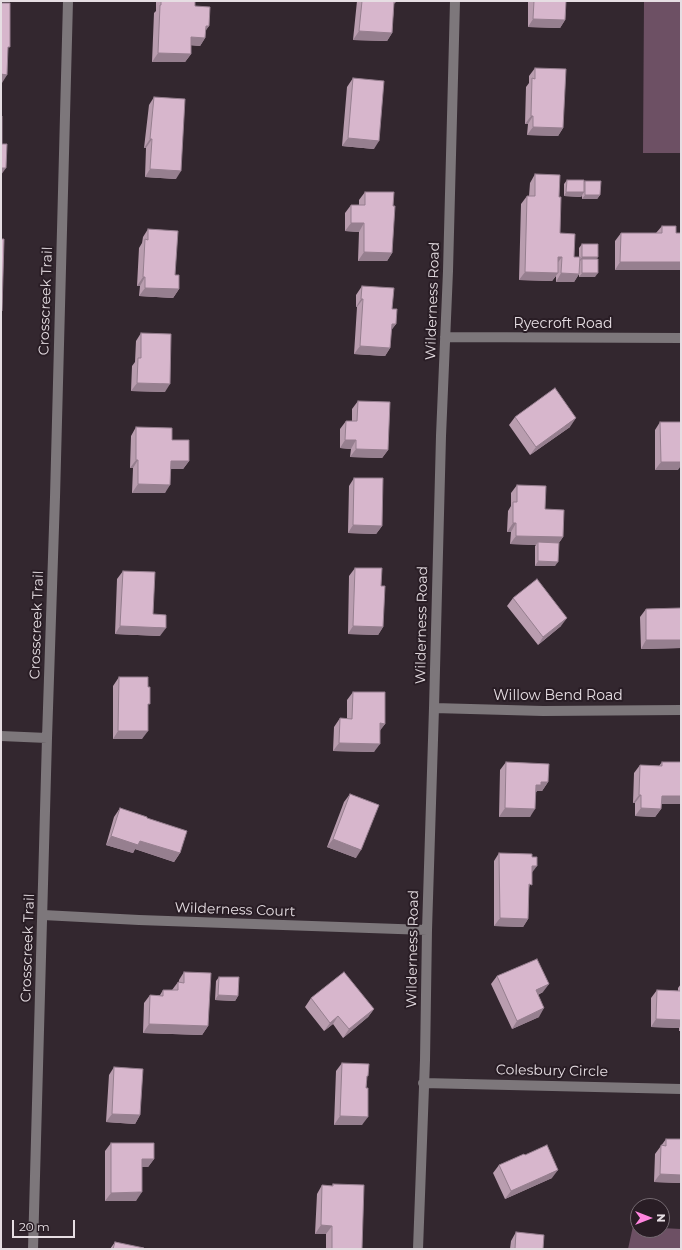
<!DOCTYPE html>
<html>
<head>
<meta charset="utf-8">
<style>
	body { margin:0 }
	#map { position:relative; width:682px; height:1250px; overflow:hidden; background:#33272f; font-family:Montserrat,sans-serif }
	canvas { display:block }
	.frame { position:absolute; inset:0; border:2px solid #e6dee3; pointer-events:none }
	.north { position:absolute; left:630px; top:1198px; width:40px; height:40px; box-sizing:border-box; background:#291d25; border:1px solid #756a71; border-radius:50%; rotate:90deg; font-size:11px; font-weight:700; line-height:16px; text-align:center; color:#e6dee3 }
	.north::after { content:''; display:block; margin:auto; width:14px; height:18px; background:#ff85df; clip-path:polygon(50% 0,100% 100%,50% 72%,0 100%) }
	.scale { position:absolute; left:12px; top:1220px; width:63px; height:18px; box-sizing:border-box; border:2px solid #e6dee3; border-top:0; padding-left:5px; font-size:12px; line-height:14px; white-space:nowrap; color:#e6dee3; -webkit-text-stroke:3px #291d25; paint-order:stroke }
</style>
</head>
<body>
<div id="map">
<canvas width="682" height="1250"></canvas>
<div class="frame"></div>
<div class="north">N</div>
<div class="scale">20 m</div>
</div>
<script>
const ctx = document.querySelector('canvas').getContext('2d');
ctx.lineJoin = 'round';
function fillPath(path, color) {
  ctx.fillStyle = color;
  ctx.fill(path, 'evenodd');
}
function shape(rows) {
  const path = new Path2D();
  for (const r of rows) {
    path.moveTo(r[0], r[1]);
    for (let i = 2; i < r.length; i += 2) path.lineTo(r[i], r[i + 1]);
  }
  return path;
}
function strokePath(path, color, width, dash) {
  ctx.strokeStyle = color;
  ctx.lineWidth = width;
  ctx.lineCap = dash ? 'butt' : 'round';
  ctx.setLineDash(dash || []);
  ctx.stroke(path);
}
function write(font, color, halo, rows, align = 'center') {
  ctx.font = font + ' Montserrat,sans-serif';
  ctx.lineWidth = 4;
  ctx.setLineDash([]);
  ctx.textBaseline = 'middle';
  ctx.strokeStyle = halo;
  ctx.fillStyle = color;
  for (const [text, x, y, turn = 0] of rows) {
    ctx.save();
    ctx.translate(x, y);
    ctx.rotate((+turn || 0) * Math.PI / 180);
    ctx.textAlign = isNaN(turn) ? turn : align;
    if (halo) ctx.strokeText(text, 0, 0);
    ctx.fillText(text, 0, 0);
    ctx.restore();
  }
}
const forest = shape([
	[644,1,681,1,681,153,643,153],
	[633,1226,638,1226,638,1230,662,1230,662,1228,681,1229,681,1249,628,1249]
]);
const minor = shape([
	[445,337,681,338],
	[434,708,543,711,681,710],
	[1,736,47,738],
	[43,915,139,920,427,930],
	[423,1083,681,1089],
	[33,1249,47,738,55,497,68,1],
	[418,1249,425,1060,427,930,434,708,441,436,448,271,455,1]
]);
const wall = shape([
	[157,1,195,1,195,6,209,26,205,31,205,38,200,46,191,45,191,54,185,62,152,62,154,13,156,11,156,2],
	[357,1,396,1,394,4,392,33,387,41,353,40],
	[528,1,566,1,565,20,560,28,528,27],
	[535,68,563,128,558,136,527,135,528,124,525,124,526,87,529,83,529,76],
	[353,78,374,149,342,146,347,87],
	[154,97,176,179,145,177,146,148,144,148,149,105],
	[535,174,559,197,560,233,574,257,579,257,579,248,582,244,596,259,595,277,579,277,579,274,574,282,556,282,556,276,552,281,519,280,521,204,527,196,529,196,530,183],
	[567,180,584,182,585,181,600,195,597,199,582,199,582,195,581,197,564,196,564,184],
	[365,192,392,253,387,261,358,261,359,232,345,231,345,213,351,205,359,205,359,200],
	[662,226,676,233,681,233,681,270,615,270,615,241,621,233,656,233],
	[148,229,175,275,179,289,173,298,139,296,140,286,137,286,139,248,142,243,143,237],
	[362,286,392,309,396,324,391,330,390,348,385,356,354,354,357,307,356,307,356,295],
	[141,333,165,392,131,391,132,366,135,362,136,341],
	[358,401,388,450,382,458,350,457,351,449,340,448,340,429,346,421,352,421,352,409],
	[515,417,570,427,530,455,509,425],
	[660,422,678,470,655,470,655,430],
	[136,427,172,440,189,461,183,469,171,469,165,493,132,493,133,468,130,468,131,436],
	[354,478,382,526,376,534,348,533,349,486],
	[517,485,545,509,563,537,558,544,555,566,535,566,535,546,536,545,510,544,511,532,507,532,508,511,511,506,511,493],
	[355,568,381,586,383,627,378,635,348,634,349,576],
	[123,571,153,614,160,636,115,634,117,579],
	[513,598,561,626,538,645,507,606],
	[681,608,681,648,641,649,640,617,646,609],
	[119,677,148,706,142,739,113,739,113,686],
	[353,692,385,724,380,730,374,752,333,751,334,727,340,718,347,719,347,700],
	[506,762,548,782,542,791,537,791,536,792,530,817,499,817,500,770],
	[662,762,661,809,655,817,635,816,635,803,633,803,634,773,640,765,659,766],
	[350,794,356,858,327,847,344,802],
	[120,808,147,818,180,853,174,862,135,849,133,853,106,845,114,817],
	[499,853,532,873,529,888,528,919,523,927,494,926,494,861],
	[184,972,208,1026,202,1035,143,1033,144,1003,150,995,160,995,163,990,172,990,178,982,179,982,179,980],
	[497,976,543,992,538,995,539,1017,512,1029,491,984],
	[219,977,238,996,235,1001,215,1000,216,981],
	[681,984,681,1031,679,1031,679,1028,651,1027,651,998,657,990,678,991,678,988],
	[311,998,374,1009,368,1017,343,1038,333,1024,324,1031,305,1007],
	[342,1063,367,1079,362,1125,334,1125,336,1071],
	[114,1067,140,1115,135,1124,106,1122,109,1075],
	[666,1139,681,1139,681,1183,654,1182,655,1154],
	[111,1143,154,1159,148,1167,142,1167,136,1201,105,1201,105,1151],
	[525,1155,552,1178,505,1199,493,1173,499,1165],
	[333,1184,362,1249,326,1249,326,1234,315,1234,317,1194,322,1185,332,1186],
	[516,1232,543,1249,510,1249,511,1241],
	[115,1242,144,1249,110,1249]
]);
const shadedWall = shape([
	[533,19,565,20,560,28,528,27],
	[206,26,209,26,203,34],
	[359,31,392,33,387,41,353,40],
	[191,37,205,38,200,46,186,45],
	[158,53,191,54,185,62,152,62],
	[1,74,7,75,2,83,1,83],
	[531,116,533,116,528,124,525,124],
	[533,127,563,128,558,136,527,135],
	[348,138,379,141,374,149,342,146],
	[150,139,152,139,146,148,144,148],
	[1,168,6,168,1,175],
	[150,169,181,171,176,179,145,177],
	[566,192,584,192,581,197,564,196],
	[585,195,600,195,597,199,582,199],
	[351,223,364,223,359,232,345,231],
	[364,252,392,253,387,261,358,261],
	[558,257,562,257,556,265],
	[582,257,598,257,595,261,582,259,580,261,579,261],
	[620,262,681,262,681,270,615,270],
	[525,272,558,273,552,281,519,280],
	[561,273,579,274,574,282,556,282],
	[582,273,598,273,595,277,579,277],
	[143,277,145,277,140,286,137,286],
	[145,288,179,289,173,298,139,296],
	[361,299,363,299,357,307,356,307],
	[392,324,396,324,390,332],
	[360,346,390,348,385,356,354,354],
	[137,383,170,384,165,392,131,391],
	[576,418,570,427,530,455,536,447],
	[345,440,356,440,351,449,340,448],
	[356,449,388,450,382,458,350,457],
	[136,460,138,460,133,468,130,468],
	[171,461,189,461,183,469,165,469],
	[661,462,681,462,681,466,678,470,655,470],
	[138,484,170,485,165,493,132,493],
	[513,523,516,523,511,532,507,532],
	[353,525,382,526,376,534,348,533],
	[516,536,563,537,557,546,538,542,536,545,510,544],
	[538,561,558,562,555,566,535,566],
	[567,618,561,626,538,645,543,637],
	[120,626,166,628,160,636,115,634],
	[353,626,383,627,378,635,348,634],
	[646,640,681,640,681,648,641,649],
	[380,723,385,724,379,732],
	[118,731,148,731,142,739,113,739],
	[339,743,380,744,374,752,333,751],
	[541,782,548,782,542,791,537,791,535,793,536,785],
	[639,795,641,795,635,803,633,803],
	[662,796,681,796,681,804,656,804],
	[505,808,535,809,530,817,499,817],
	[641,808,661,809,655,817,635,816],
	[111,836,140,841,180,853,174,862,135,849,133,853,106,845],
	[333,839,361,850,356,858,327,847],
	[532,866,537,866,531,874],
	[500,918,528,919,523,927,494,926],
	[549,984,543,992,530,998,536,990],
	[218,995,238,996,235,1001,215,1000],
	[544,1008,539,1017,512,1029,517,1021],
	[374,1009,368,1017,343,1038,349,1029],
	[338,1016,333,1024,324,1031,330,1023],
	[656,1019,681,1020,681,1025,679,1028,651,1027],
	[149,1024,208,1026,202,1035,143,1033],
	[112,1114,140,1115,135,1124,106,1122],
	[340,1116,368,1117,362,1125,334,1125],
	[142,1159,154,1159,148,1167,136,1167],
	[558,1170,552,1178,505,1199,511,1191],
	[660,1174,681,1175,681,1183,654,1182],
	[142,1192,136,1201,105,1201,111,1193],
	[321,1225,332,1226,326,1234,315,1234]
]);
const building = shape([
	[161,1,195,1,195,6,210,7,209,26,206,26,205,38,191,37,191,54,158,53,160,5,161,5,161,1],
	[362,1,396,1,396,2,394,2,392,33,359,31,362,1],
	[534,1,566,1,565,20,533,19,534,1],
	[1,3,10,3,10,47,8,47,7,75,1,74,1,3],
	[535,68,566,69,563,128,533,127,533,116,531,116,532,78,535,79,535,68],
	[353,78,384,81,379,141,348,138,353,78],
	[154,97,185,99,181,171,150,169,152,139,150,139,154,97],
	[1,116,2,116,2,144,7,144,6,168,1,168,1,116],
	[535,174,560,175,559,197,561,197,560,233,575,234,574,257,580,257,579,274,561,273,562,257,558,257,558,273,525,272,527,196,535,196,535,174],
	[567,180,584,180,584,192,566,192,567,180],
	[585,181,601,181,600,195,585,195,585,181],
	[365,192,394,192,393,206,395,206,392,253,364,252,364,223,351,223,351,205,365,205,365,192],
	[662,226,676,226,676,233,681,233,681,262,620,262,621,233,662,233,662,226],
	[148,229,178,231,175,275,179,275,179,289,145,288,145,277,143,277,145,239,148,240,148,229],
	[1,239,4,239,2,311,1,311,1,239],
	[582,244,598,244,598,257,582,257,582,244],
	[582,259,598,259,598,273,582,273,582,259],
	[362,286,394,288,392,309,397,309,396,324,392,324,390,348,360,346,363,299,361,299,362,286],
	[141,333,171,334,170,384,137,383,138,358,141,358,141,333],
	[555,388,576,418,536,447,515,417,555,388],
	[358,401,390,402,388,450,356,449,356,440,345,440,346,421,357,421,358,401],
	[660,422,681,422,681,462,661,462,660,422],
	[136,427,172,428,172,440,189,440,189,461,171,461,170,485,138,484,138,460,136,460,136,427],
	[354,478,383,478,382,526,353,525,354,478],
	[517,485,546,486,545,509,564,510,563,537,516,536,516,523,513,523,513,502,517,502,517,485],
	[538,542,559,543,558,562,538,561,538,542],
	[355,568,382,568,381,586,385,586,383,627,353,626,355,568],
	[123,571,155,572,153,614,166,615,166,628,120,626,123,571],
	[537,579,567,618,543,637,513,598,537,579],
	[681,608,681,640,646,640,646,609,681,608],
	[119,677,148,677,148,687,150,687,150,704,148,704,148,731,118,731,119,677],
	[353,692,385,692,385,724,380,723,380,744,339,743,340,718,352,719,353,692],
	[506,762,549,764,548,782,541,782,541,785,536,785,535,809,505,808,506,762],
	[662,762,681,762,681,796,662,796,661,809,641,808,641,795,639,795,640,765,662,766,662,762],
	[350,794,379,805,361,850,333,839,350,794],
	[120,808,147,817,147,818,187,831,180,853,140,841,138,845,111,836,120,808],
	[499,853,532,854,532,857,537,857,537,866,532,866,532,885,529,884,528,919,500,918,499,853],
	[537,959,549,984,536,990,544,1008,517,1021,497,976,537,959],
	[184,972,211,973,208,1026,149,1024,150,995,163,996,163,990,178,990,178,982,184,983,184,972],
	[344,972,374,1009,349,1029,338,1016,330,1023,311,998,344,972],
	[219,977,239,977,238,996,218,995,219,977],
	[657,990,681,991,681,1020,656,1019,657,990],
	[342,1063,369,1064,368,1076,367,1076,366,1088,368,1088,368,1117,340,1116,342,1063],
	[114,1067,143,1069,140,1115,112,1114,114,1067],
	[666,1139,681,1139,681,1175,660,1174,661,1145,666,1146,666,1139],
	[111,1143,154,1143,154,1159,142,1159,142,1192,111,1193,111,1143],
	[547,1145,558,1170,511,1191,499,1165,524,1154,525,1155,547,1145],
	[333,1184,364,1185,362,1249,332,1249,332,1226,321,1225,322,1185,333,1186,333,1184],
	[516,1232,544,1235,543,1249,515,1249,516,1232],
	[115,1242,144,1248,144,1249,113,1249,115,1242]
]);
const streetNames = [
	["Crosscreek Trail",46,301,-88],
	["Wilderness Road",433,301,-88],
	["Ryecroft Road",563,324],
	["Crosscreek Trail",37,625,-88],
	["Wilderness Road",422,625,-89],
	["Willow Bend Road",558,696],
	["Wilderness Court",235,910,2],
	["Crosscreek Trail",28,948,-88],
	["Wilderness Road",413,949,-89],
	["Colesbury Circle",552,1071,1]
];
fillPath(forest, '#6d5064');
strokePath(minor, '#7d777b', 10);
fillPath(wall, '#b99daf');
fillPath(shadedWall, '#967f8f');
fillPath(building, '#d7b6cc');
strokePath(building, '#967f8f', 1);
write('14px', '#e6dee3', '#291d25', streetNames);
</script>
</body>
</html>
